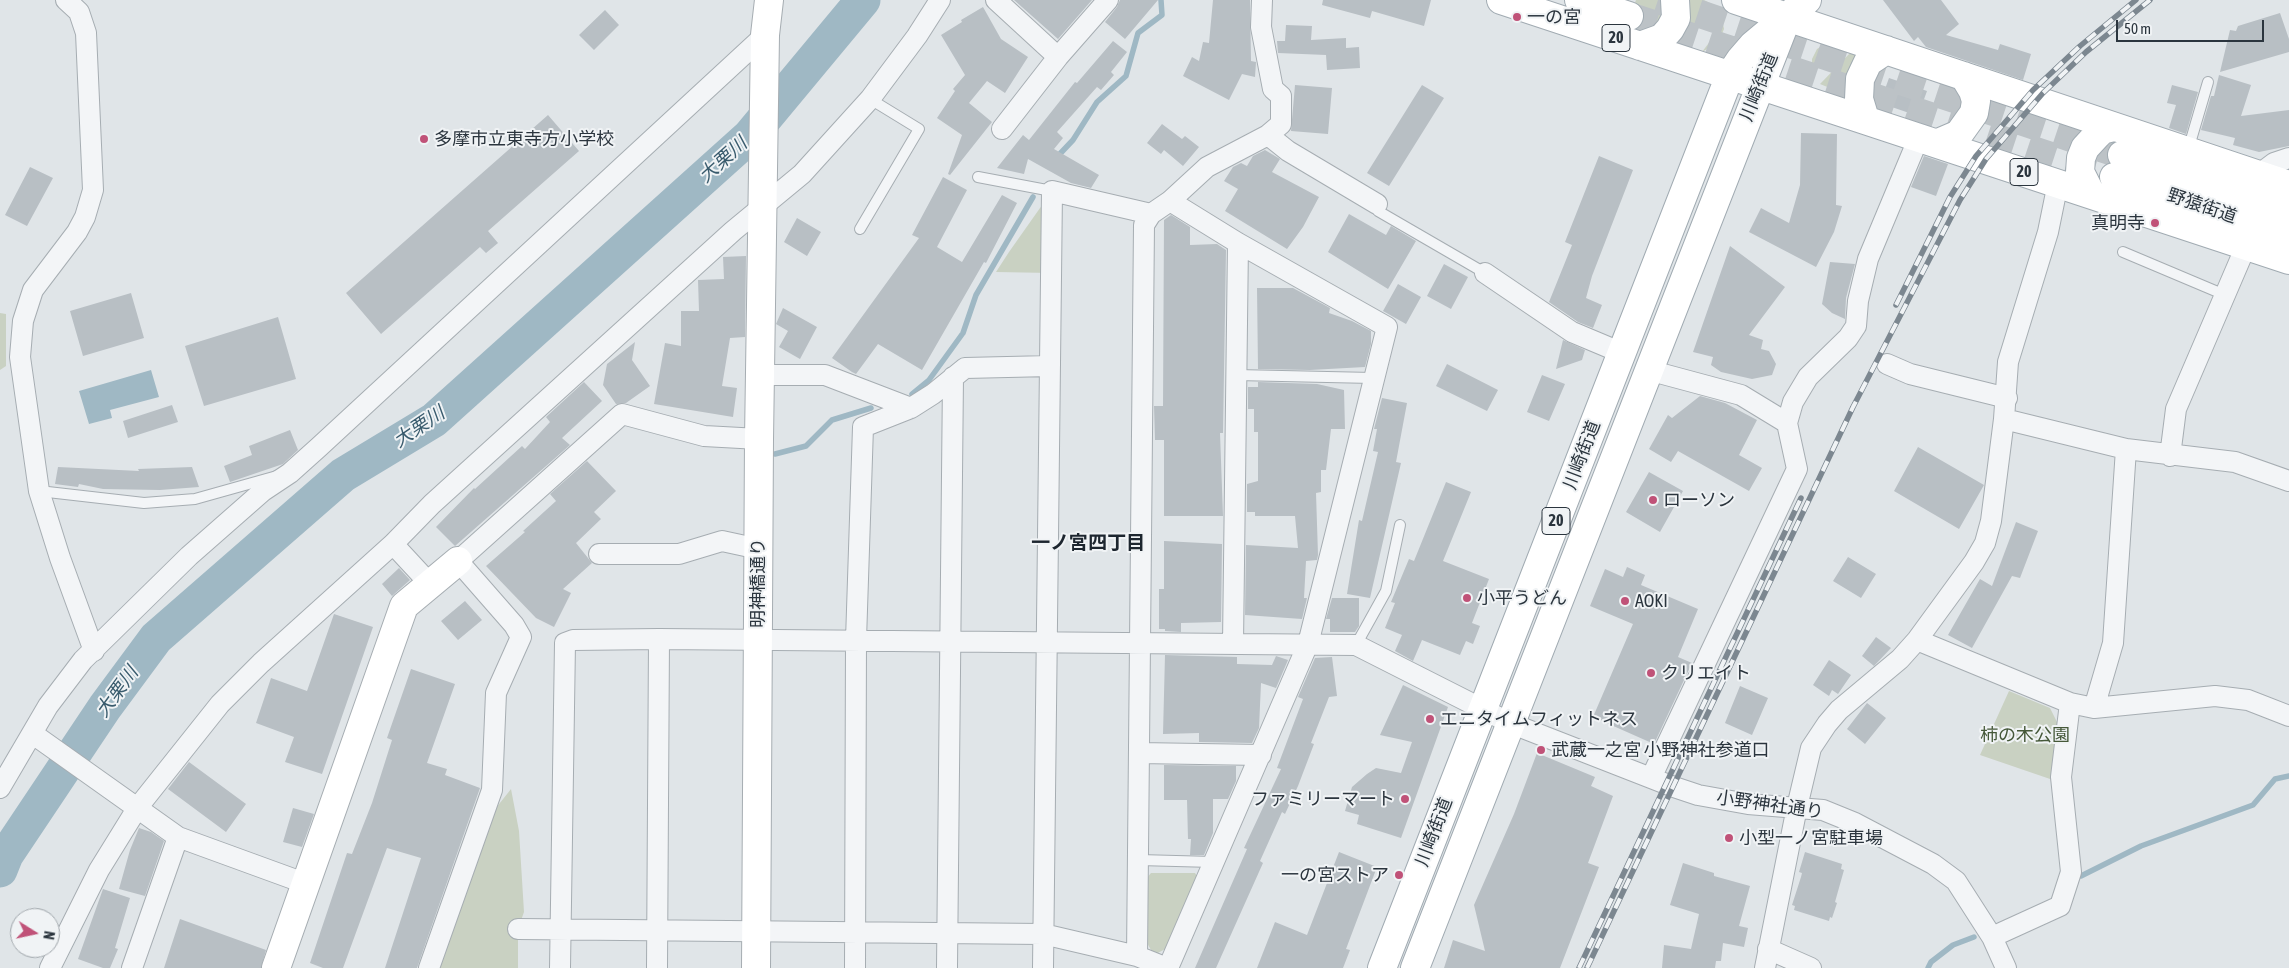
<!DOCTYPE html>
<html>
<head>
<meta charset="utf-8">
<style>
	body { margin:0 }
	#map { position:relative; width:2289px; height:968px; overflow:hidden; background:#e0e5e8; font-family:"Asap Condensed",sans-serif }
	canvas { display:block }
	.north { position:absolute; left:10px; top:908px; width:50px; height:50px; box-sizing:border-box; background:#f0f3f5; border:1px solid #a1a7ac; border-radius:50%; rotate:100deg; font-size:14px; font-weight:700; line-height:20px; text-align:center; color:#2b353e }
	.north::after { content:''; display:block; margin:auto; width:18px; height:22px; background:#c05278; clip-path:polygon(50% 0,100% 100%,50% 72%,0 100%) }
	.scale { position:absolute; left:2116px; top:20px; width:148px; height:22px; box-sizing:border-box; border:2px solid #2b353e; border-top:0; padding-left:6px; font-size:15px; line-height:18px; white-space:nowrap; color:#2b353e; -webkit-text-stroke:4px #f0f3f5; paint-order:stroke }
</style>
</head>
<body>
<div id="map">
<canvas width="2289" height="968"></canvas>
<div class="north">N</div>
<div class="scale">50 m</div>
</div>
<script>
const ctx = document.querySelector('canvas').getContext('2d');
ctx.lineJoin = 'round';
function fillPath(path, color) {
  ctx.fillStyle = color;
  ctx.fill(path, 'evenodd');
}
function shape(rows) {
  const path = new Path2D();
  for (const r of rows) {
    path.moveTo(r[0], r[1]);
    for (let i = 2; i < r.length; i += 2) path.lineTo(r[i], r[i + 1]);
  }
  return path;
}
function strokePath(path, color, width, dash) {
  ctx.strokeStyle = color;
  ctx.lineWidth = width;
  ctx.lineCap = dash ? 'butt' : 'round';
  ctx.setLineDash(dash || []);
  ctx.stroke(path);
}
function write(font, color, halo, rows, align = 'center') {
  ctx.font = font + ' "Asap Condensed","Noto Sans JP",sans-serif';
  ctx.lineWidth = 4;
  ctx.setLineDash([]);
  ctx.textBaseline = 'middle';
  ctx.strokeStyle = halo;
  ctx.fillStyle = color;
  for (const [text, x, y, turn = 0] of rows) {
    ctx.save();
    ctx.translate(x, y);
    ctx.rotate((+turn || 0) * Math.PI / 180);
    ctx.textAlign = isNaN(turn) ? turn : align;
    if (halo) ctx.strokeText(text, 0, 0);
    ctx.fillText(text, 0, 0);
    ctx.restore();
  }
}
const green = shape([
	[1636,0,1665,0,1666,14,1658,27,1644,33,1626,27],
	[1686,0,1704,0,1714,5,1684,48,1673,44],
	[1723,24,1724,29,1718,43,1702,52],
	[1822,46,1834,48,1812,69,1812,59,1817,49],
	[1852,51,1860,56,1848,91,1842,93,1820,84],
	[1052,191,1051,273,996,272,1009,252],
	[0,313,6,314,6,366,0,370],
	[2009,691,2050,708,2060,728,2053,780,1980,755],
	[511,789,519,831,524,912,518,929,518,968,439,968,492,813],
	[1151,873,1195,873,1199,879,1169,947,1154,955,1147,943,1145,880]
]);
const water = shape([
	[151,370,159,397,110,410,112,418,89,424,79,391]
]);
const stream = shape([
	[1056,158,1073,140,1097,102,1126,76,1138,33,1162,15,1161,0],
	[912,394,929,380,963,333,976,295,1033,197],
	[775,454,806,446,832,420,871,408],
	[2081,876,2141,846,2253,805,2275,779,2289,776],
	[1928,968,1931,962,1953,945,1974,937]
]);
const river = shape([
	[0,870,6,855,105,707,156,638,343,475,434,420,750,136,863,0]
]);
const building = shape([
	[1014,0,1092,0,1058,39],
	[1120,0,1158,0,1125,39,1105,22,1117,7],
	[1213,0,1250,0,1251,61,1256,62,1255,77,1242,74,1229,100,1183,76,1192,57,1199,61,1203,42,1209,43],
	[1323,0,1431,0,1424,26,1372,11,1370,18,1322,5],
	[1883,0,1941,0,1959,24,1946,35,1998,50,2000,44,2031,54,2023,80,1926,47,1918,37,1914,41],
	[983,7,1001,39,1028,57,1005,93,987,81,969,103,992,122,950,175,948,174,962,135,937,118,955,91,953,89,965,75,941,35,962,22,961,20],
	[605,10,619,25,594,50,579,35],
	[2280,13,2289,39,2289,52,2220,72,2230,30,2236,31,2238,26],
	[1286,25,1312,26,1311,40,1346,38,1346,48,1359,47,1360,68,1327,70,1326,55,1278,53,1277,41,1285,41],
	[1113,41,1127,52,1111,72,1114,75,1101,90,1097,87,1057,132,1063,138,1054,149,1099,175,1091,188,1071,183,1028,159,1024,174,997,168,1023,135,1029,140,1075,82,1077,83],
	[2219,75,2251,85,2241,116,2289,110,2289,146,2259,152,2233,145,2235,138,2201,130,2211,96,2214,96],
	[1889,78,1927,91,1918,116,1880,103],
	[1295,85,1332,88,1328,134,1291,131],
	[1422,85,1444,98,1389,186,1367,173],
	[2172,85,2198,92,2186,134,2169,128,2176,105,2167,103],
	[548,115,579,151,488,231,498,243,486,253,480,247,381,334,346,293],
	[1162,124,1182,139,1185,136,1199,147,1183,166,1164,150,1161,154,1147,143],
	[1801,133,1837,134,1836,205,1842,206,1834,232,1816,267,1749,232,1761,208,1789,223,1800,185],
	[1265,150,1280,159,1272,172,1319,197,1303,227,1287,249,1225,211,1238,189,1224,181,1233,167,1241,163,1247,166,1253,156],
	[1599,156,1633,170,1592,276,1586,298,1602,305,1593,328,1578,322,1549,302,1572,245,1565,242],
	[1924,156,1948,164,1936,196,1911,187],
	[30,167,53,178,27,226,5,215],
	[943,177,967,190,937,247,962,262,1002,195,1017,203,986,263,984,262,922,370,878,344,856,374,852,372,832,358,919,238,912,235],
	[1349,214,1386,235,1391,226,1416,241,1388,289,1328,252],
	[1171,215,1190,227,1190,245,1217,244,1226,250,1223,433,1220,433,1223,516,1164,516,1164,440,1155,440,1154,406,1163,406,1164,220],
	[797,218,821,232,807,256,784,242],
	[1730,246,1785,287,1749,335,1763,340,1761,349,1769,351,1776,364,1772,375,1752,379,1721,372,1711,365,1713,357,1693,352],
	[746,256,745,337,730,338,722,386,737,388,733,417,654,404,665,343,681,346,681,311,699,311,698,280,724,279,723,257],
	[1830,262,1855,264,1846,298,1845,319,1832,313,1822,304],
	[1444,264,1468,277,1451,309,1427,296],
	[1398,284,1421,297,1406,324,1383,311],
	[1257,288,1293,288,1330,308,1329,313,1352,321,1371,331,1371,344,1365,367,1310,370,1258,369],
	[131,293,144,338,83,356,70,311],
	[783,308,817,327,800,359,779,347,788,331,776,324],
	[278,317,296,379,204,406,185,346],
	[1563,340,1585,350,1582,360,1556,369],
	[635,342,632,360,650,386,626,403,616,404,603,385,607,364],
	[1447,364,1498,390,1487,411,1436,386],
	[1542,375,1565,384,1549,421,1527,412],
	[584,382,602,401,562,438,570,445,455,546,436,527,474,488,475,489,522,446,525,449,550,422,546,417],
	[1258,382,1317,384,1344,390,1345,429,1331,429,1326,470,1321,470,1321,492,1316,493,1318,555,1317,560,1306,561,1304,598,1307,598,1302,619,1245,615,1246,545,1298,548,1295,516,1255,516,1255,512,1247,512,1247,484,1258,481,1258,432,1254,432,1254,409,1248,409,1248,387,1258,387],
	[1700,396,1725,403,1757,420,1739,455,1762,468,1749,491,1678,451,1671,462,1649,449,1668,415,1672,418],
	[1382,398,1407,403,1396,462,1401,463,1370,598,1347,594,1359,520,1362,521,1378,452,1373,451,1377,429,1374,429],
	[172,405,178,422,128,438,123,421],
	[290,430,298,450,283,464,230,482,224,466,252,455,249,446],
	[1918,447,1984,485,1959,529,1894,491],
	[587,461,616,491,594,512,601,519,576,543,592,563,563,589,571,593,554,627,536,618,486,566,525,532,523,531,556,501,550,494],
	[58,467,139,471,138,469,192,467,199,487,160,490,103,489,79,484,78,487,55,484],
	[1649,472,1683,491,1660,532,1626,512],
	[1446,482,1471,492,1443,561,1489,579,1472,623,1480,626,1473,644,1466,641,1460,655,1422,640,1413,661,1395,651,1402,635,1385,628,1395,603,1391,602,1409,559,1414,561],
	[2016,522,2038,531,2020,578,2012,576,1972,648,1948,635,1980,579,1992,586],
	[1164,541,1222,544,1221,622,1181,623,1181,632,1165,631,1165,629,1159,629,1159,589,1164,589],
	[1848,557,1876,574,1861,598,1833,581],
	[1627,567,1645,575,1641,585,1698,609,1678,657,1692,663,1654,744,1593,717,1633,624,1590,606,1605,569,1623,577],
	[399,568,410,580,392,596,382,584],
	[1332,598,1359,598,1359,626,1355,632,1330,632,1330,619,1326,619],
	[465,601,482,620,458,640,441,621],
	[334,614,373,627,322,774,285,762,294,737,256,723,271,678,307,691],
	[1876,637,1891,648,1874,666,1862,656],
	[1165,655,1237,657,1237,664,1272,665,1276,656,1288,660,1276,688,1261,683,1259,728,1252,743,1199,742,1199,733,1163,734],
	[1332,657,1337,696,1329,697,1311,743,1314,744,1298,786,1285,814,1282,812,1260,861,1263,863,1216,968,1195,968,1247,849,1244,848,1281,769,1277,768,1303,699,1298,697,1315,658],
	[1829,660,1851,675,1838,694,1832,690,1829,696,1813,685],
	[411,669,455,684,427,763,447,769,445,775,480,788,417,968,385,968,421,858,387,848,343,968,323,968,310,963,347,853,352,854,372,803,392,740,387,738],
	[1403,685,1448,707,1401,838,1357,824,1359,815,1345,811,1352,787,1367,774,1376,768,1401,773,1412,742,1380,735],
	[1740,686,1768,698,1752,735,1725,723],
	[1867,703,1886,718,1865,744,1847,729],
	[1537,753,1595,777,1591,786,1613,796,1588,863,1599,867,1560,968,1444,968,1453,940,1485,951,1474,905,1514,814],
	[189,762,246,804,226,832,168,789],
	[1164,765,1236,766,1236,781,1228,799,1213,799,1213,833,1204,855,1190,855,1191,839,1188,839,1187,800,1164,800],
	[293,808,314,814,302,847,283,842],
	[139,828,151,832,164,841,145,896,119,889,130,850],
	[1339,852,1377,867,1346,949,1350,950,1343,968,1257,968,1275,922,1307,935],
	[1805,852,1842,864,1841,869,1844,870,1835,902,1837,903,1832,918,1830,917,1829,921,1794,910,1795,906,1792,905,1801,877,1802,873,1799,872],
	[1683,863,1714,873,1714,876,1750,886,1739,926,1748,928,1744,947,1723,943,1721,961,1716,961,1715,968,1662,968,1664,945,1691,949,1699,914,1670,905],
	[103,889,130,898,115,948,118,949,110,968,103,968,78,959],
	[180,919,266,950,261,968,164,968]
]);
const primaryTunnel = shape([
	[1658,0,2122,155],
	[1629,16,2114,177]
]);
const lane = shape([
	[2188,150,2208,82],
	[978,177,1052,191],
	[1377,204,1378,211,1485,273],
	[860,229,919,129,870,99],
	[2123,252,2225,295],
	[1236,375,1373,378],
	[39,491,144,503,195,499,277,476],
	[1356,645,1386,591,1400,525],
	[1139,860,1213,862]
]);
const street = shape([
	[66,0,79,12,86,33,93,190,85,217,77,232,33,290,23,321,20,357,39,491,60,558,94,651],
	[996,0,1058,57,1002,129],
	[1058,57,1108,0],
	[1268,135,1288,151,1377,204],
	[2258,175,2274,163,2289,158],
	[1485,273,1572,332,1622,353],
	[1887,364,1910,374,2007,398],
	[1648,370,1741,395,1787,423],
	[760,375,825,375,911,408,933,394,965,368,1050,366],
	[2004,419,2126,449,2235,462,2289,481],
	[2170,456,2176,409,2246,246],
	[393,544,430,584],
	[599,554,679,554,722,541,759,549],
	[1917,640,2070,703,2094,708,2215,696,2248,700,2289,716],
	[1233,644,1238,243],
	[2094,708,2113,643,2126,449],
	[33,734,178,837,307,884],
	[1139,753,1261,755],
	[1651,778,1797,469,1787,423,1793,402,1808,377,1848,338,1856,326,1858,301,1868,259,1919,137],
	[0,788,48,706,83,660,189,556,263,491,290,473,319,447,765,35],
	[518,929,1043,934,1137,956,1167,968],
	[1992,937,2060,906,2071,872,2061,777,2070,703],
	[1768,949,1811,968],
	[1137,956,1144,225,1151,214],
	[50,968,99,870,138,807,220,704,261,663,393,544,432,504,733,231,802,174,870,99,917,36,940,0],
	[132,968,178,837],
	[429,968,492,790,496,693,521,637,514,625,458,561,622,414,704,436,759,439],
	[560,968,565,643,573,640,659,639,1356,645,1510,723,1674,787,1698,795,1748,804,1823,810,1855,823,1933,864,1956,881,1992,937,2006,968],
	[657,968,659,639],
	[855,968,856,640,863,427,911,408],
	[947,968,953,377],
	[1043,968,1052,191,1151,214,1170,201,1207,167,1268,135,1281,124,1281,96,1273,89,1261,27,1262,0],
	[1168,968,1308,644,1387,327,1238,243,1170,201],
	[1765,968,1797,807,1811,748,1827,724,1839,710,1900,659,1917,640,1974,562,1985,543,1991,521,2004,419,2008,362,2048,232,2058,183]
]);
const secondary = shape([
	[276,968,404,606,458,561],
	[756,968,759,439,765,35,769,0]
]);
const primary = shape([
	[1501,0,2289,260],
	[1579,0,1629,16],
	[1736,0,2289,185],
	[1640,46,1662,38,1670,29,1676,18,1675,0],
	[1865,119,1859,99,1860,79,1868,62,1886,50],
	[1938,143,1959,134,1974,113,1976,101,1973,91,1964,76],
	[2122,155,2289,210],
	[2114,177,2289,235],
	[2091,194,2080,172,2081,158,2085,148,2097,135,2102,130,2114,127],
	[1382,968,1730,75,1740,60,1753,45,1807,0],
	[1415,968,1787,18]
]);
const rail = shape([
	[1896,305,1950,197,1976,156,2033,90,2080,46,2136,0],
	[1579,968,1801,498],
	[1587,968,1853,407,1960,200,1986,159,2043,93,2086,52,2150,0]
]);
const markers = [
	[1517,17,5,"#c05278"],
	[424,139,5,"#c05278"],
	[2155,223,5,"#c05278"],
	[1653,500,5,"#c05278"],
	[1467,598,5,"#c05278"],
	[1625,601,5,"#c05278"],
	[1651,673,5,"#c05278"],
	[1430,719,5,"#c05278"],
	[1541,750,5,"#c05278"],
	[1405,799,5,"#c05278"],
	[1729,838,5,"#c05278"],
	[1399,875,5,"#c05278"]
];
const shields = [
	[1616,38,28],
	[2024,172,28],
	[1556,521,28]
];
const shieldNames = [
	["20",1616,38],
	["20",2024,172],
	["20",1556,521]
];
const poiNames = [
	["一の宮",1527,17],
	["多摩市立東寺方小学校",434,139],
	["真明寺",2145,223,"right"],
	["ローソン",1663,500],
	["小平うどん",1477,598],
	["AOKI",1635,601],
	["クリエイト",1661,673],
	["エニタイムフィットネス",1440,719],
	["武蔵一之宮 小野神社参道口",1551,750],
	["ファミリーマート",1395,799,"right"],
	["小型一ノ宮駐車場",1739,838],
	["一の宮ストア",1389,875,"right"]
];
const streetNames = [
	["川崎街道",1759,87,-68],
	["野猿街道",2202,206,19],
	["川崎街道",1582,455,-69],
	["明神橋通り",758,583,-90],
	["小野神社通り",1770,805,8],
	["川崎街道",1434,832,-69]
];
const parkNames = [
	["柿の木公園",2025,735]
];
const waterNames = [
	["大栗川",723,160,-42],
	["大栗川",419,427,-34],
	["大栗川",117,692,-54]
];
const neighbourhoodNames = [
	["一ノ宮四丁目",1088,543]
];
fillPath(green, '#c9d1c2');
fillPath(water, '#9fb8c4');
strokePath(stream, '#9fb8c4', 5.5);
strokePath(river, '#9fb8c4', 35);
fillPath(building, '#b8bfc4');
strokePath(primaryTunnel, '#bcc2c6', 28, [28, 14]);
strokePath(lane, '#a6adb2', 12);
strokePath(street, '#a6adb2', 22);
strokePath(secondary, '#a6adb2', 30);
strokePath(primary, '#a1abb2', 30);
strokePath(lane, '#f3f5f7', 10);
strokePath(street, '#f3f5f7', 20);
strokePath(secondary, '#fff', 28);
strokePath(primary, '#fff', 28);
strokePath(rail, '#7c8790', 5.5);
strokePath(rail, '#f0f3f5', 4, [11]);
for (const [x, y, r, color] of markers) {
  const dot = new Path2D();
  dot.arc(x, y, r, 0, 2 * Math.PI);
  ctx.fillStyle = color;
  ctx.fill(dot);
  strokePath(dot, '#f0f3f5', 2);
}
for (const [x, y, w] of shields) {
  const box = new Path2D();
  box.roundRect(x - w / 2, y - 13.5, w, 27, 4);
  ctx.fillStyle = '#f0f3f5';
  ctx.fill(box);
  strokePath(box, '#2b353e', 1);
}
write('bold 16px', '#2b353e', null, shieldNames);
write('18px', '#2b353e', '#f0f3f5', poiNames, 'left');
write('18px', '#2b353e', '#f0f3f5', streetNames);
write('18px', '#455839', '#f0f3f5', parkNames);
write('italic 19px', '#395b6d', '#f0f3f5', waterNames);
write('bold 19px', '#1d262f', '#f0f3f5', neighbourhoodNames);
</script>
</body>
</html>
